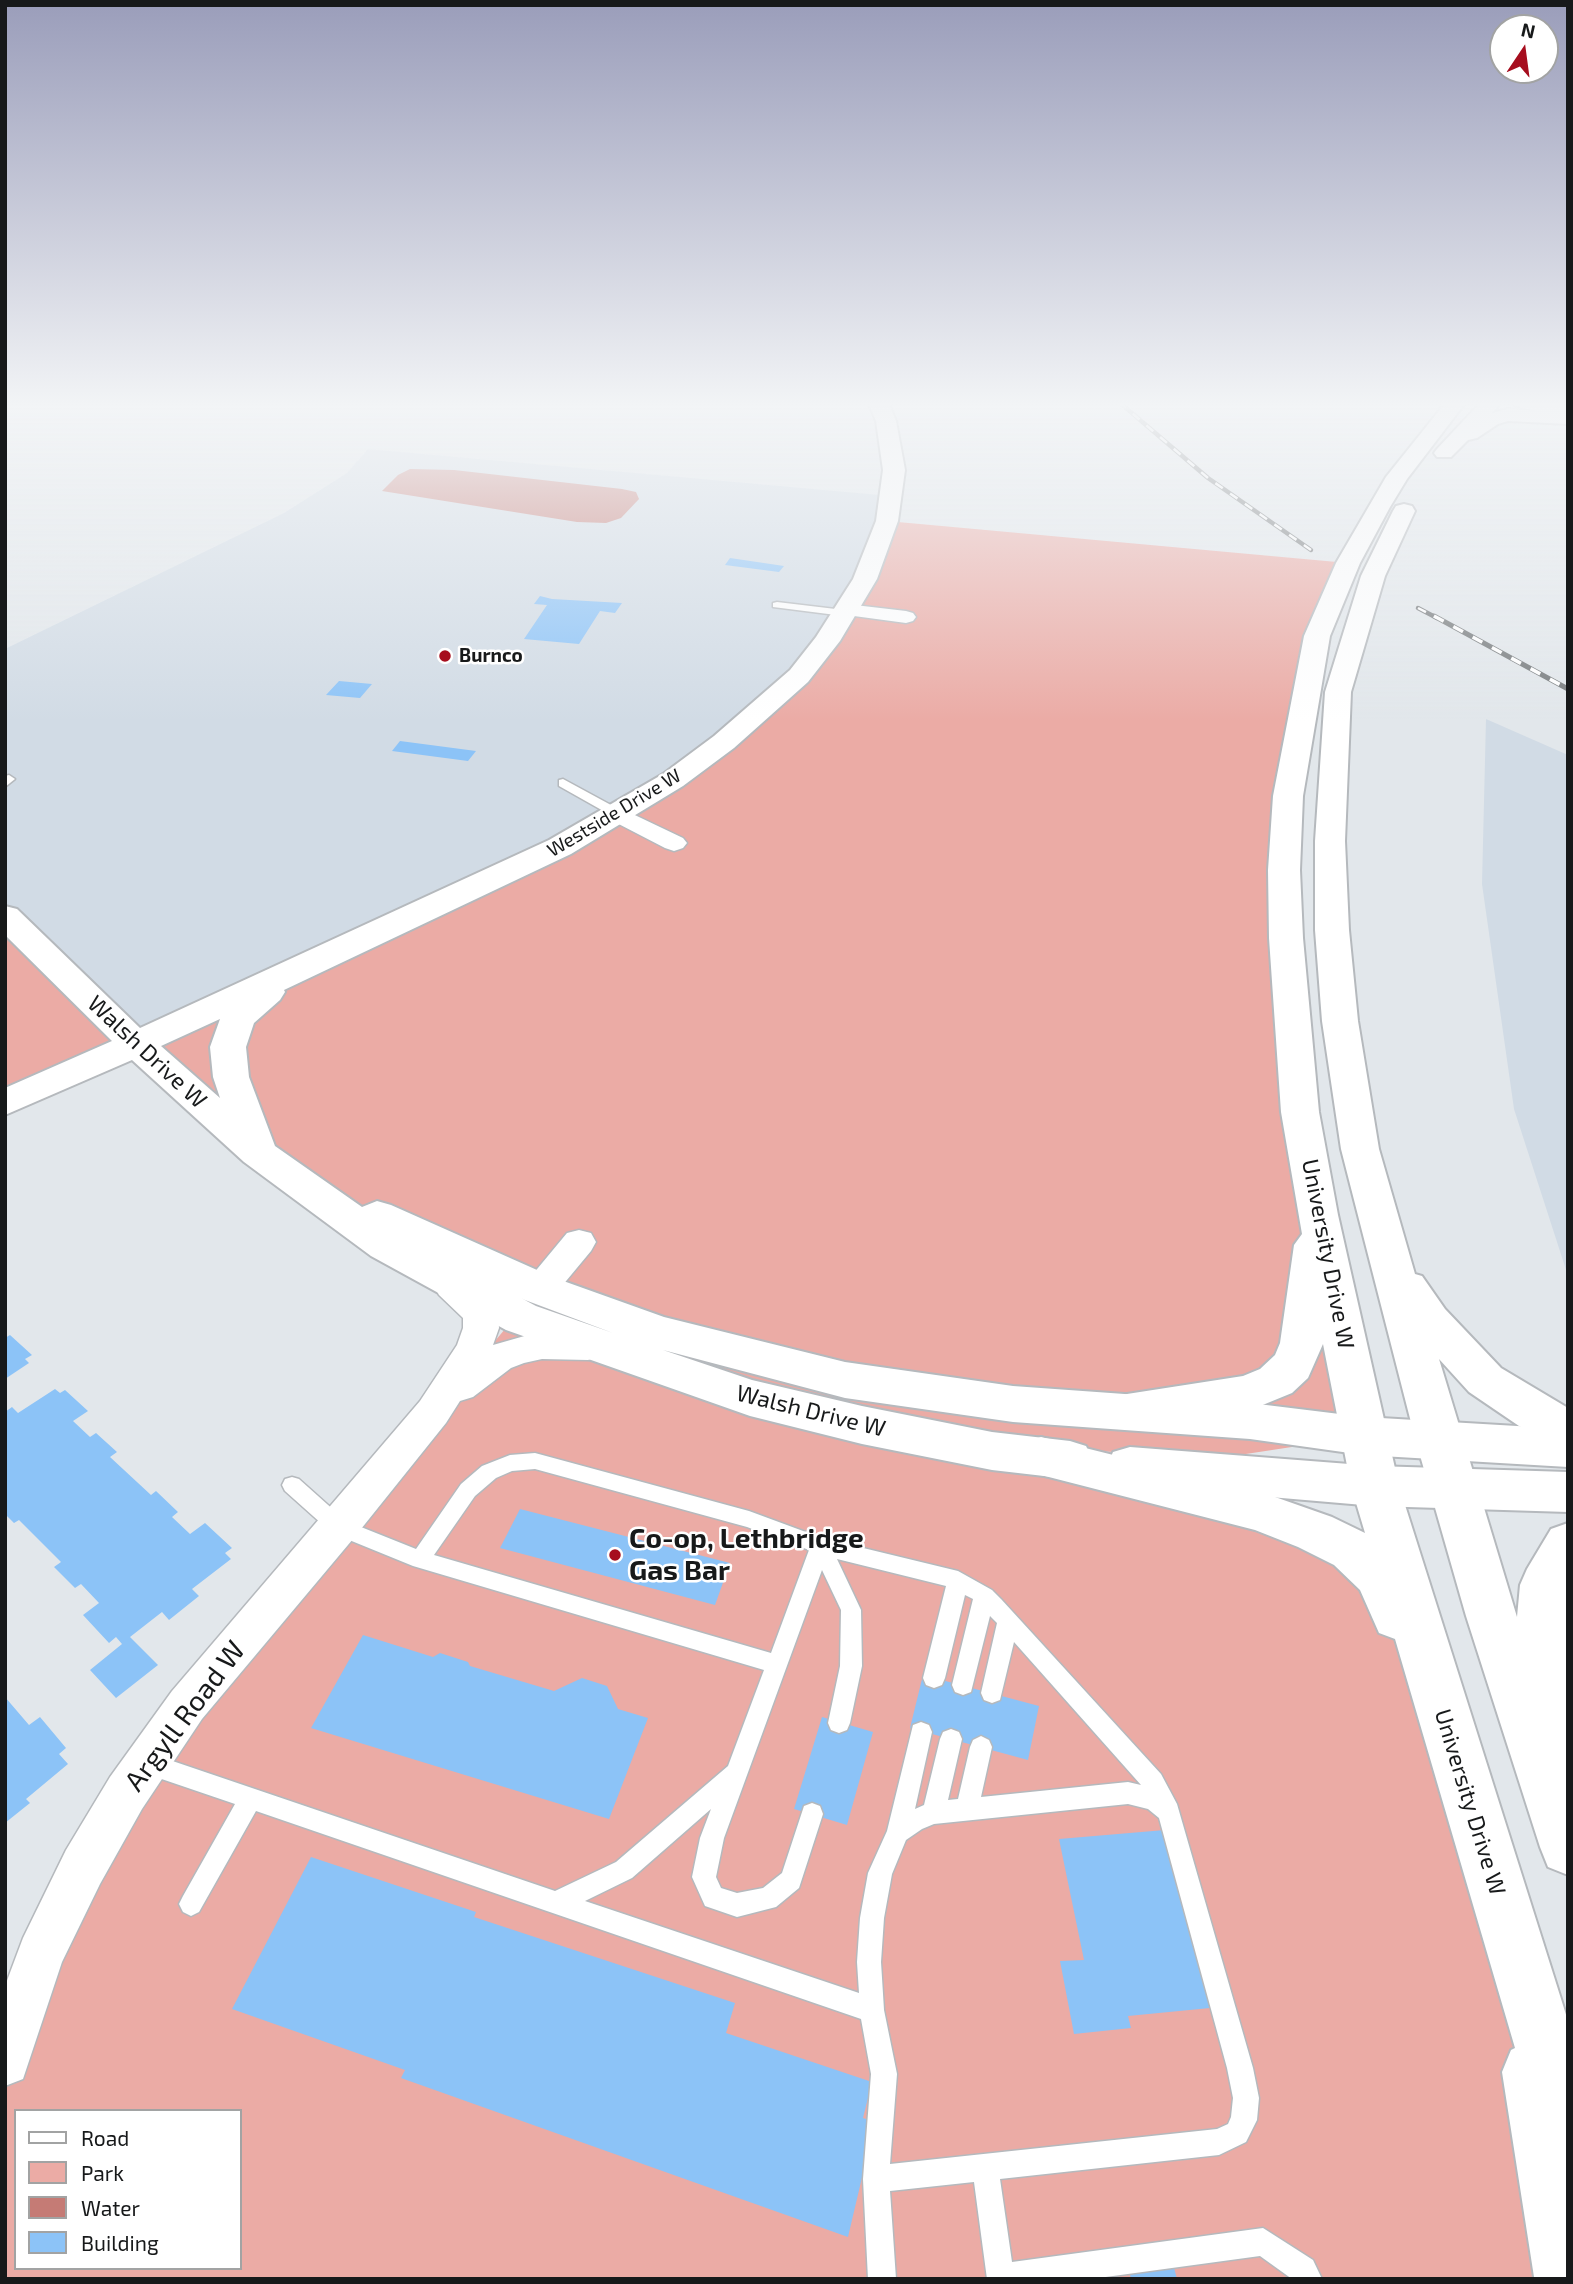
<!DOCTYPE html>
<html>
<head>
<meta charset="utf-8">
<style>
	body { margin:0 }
	#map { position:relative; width:1573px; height:2284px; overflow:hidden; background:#e2e7eb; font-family:"Exo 2",sans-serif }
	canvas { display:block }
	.frame { position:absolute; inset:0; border:7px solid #17191a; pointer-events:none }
	.legend { position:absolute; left:14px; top:2109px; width:228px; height:161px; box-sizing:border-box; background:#fff; border:2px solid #a2a3a3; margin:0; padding:9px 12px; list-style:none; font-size:21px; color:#17191a }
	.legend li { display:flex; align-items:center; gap:14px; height:35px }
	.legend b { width:35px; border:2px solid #a2a3a3 }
	.north { position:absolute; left:1489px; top:14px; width:70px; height:70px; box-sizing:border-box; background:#fff; border:2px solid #a2a3a3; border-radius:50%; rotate:13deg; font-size:19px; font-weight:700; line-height:28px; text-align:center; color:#17191a }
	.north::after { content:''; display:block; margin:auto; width:24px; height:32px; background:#a60d1e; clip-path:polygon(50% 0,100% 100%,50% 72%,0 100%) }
</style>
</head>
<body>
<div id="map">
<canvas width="1573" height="2284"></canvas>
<div class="frame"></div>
<ul class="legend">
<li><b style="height:9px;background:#fff"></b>Road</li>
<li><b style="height:19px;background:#ebaba5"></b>Park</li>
<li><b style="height:19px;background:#c57b75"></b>Water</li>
<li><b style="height:19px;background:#8cc3f7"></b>Building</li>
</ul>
<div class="north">N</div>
</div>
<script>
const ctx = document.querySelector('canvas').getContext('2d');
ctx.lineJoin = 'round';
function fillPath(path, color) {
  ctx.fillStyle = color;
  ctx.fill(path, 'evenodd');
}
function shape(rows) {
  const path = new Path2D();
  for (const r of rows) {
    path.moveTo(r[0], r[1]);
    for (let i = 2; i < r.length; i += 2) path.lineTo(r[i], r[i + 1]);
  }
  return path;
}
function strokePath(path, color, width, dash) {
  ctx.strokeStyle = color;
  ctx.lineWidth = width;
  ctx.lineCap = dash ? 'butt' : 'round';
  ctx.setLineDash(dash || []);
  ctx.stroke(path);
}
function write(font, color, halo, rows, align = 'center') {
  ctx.font = font + ' "Exo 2",sans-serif';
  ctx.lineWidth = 5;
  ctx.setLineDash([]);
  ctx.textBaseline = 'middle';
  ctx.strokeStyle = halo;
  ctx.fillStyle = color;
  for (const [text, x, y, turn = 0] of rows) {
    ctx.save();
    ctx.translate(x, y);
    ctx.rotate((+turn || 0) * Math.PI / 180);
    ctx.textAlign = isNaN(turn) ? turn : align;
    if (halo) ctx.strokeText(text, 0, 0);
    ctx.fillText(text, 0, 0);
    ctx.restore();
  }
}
const built = shape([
	[368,449,891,496,827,641,673,780,135,1043,5,916,5,649,284,513,347,473],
	[1486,719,1568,755,1568,1276,1514,1109,1482,884]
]);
const green = shape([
	[887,521,1348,563,1332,597,1284,870,1364,1436,1213,1459,1070,1449,1351,1550,1446,1721,1568,2279,5,2279,5,2061,83,1867,339,1527,526,1304,295,1180,135,1043,5,1103,5,916,135,1043,618,814,799,676],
	[16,2111,240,2111,240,2268,16,2268]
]);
const water = shape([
	[410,469,454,470,622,489,636,492,639,499,621,518,606,523,577,522,382,491,398,475]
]);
const building = shape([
	[730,558,784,566,779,572,725,565],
	[540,596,552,599,622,603,615,613,600,611,579,644,524,639,547,605,534,604],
	[339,681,372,684,360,698,326,695],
	[400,741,476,751,468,761,392,751],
	[10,1335,32,1355,25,1359,29,1363,5,1379,5,1338],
	[55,1389,60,1393,65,1390,88,1411,73,1421,90,1437,96,1433,117,1452,110,1457,151,1495,156,1491,178,1512,172,1517,190,1534,205,1523,232,1548,225,1553,231,1559,192,1589,199,1596,169,1620,162,1612,130,1637,158,1665,116,1698,90,1670,122,1644,116,1637,109,1643,83,1615,99,1603,81,1584,75,1588,54,1567,61,1562,19,1520,14,1523,5,1514,5,1412,12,1407,18,1413],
	[520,1509,730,1563,715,1605,500,1548],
	[363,1635,433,1657,440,1653,468,1662,470,1666,554,1691,582,1678,607,1686,618,1709,648,1718,609,1819,311,1728],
	[923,1675,1039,1706,1028,1760,910,1728],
	[5,1697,29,1725,40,1717,66,1748,59,1754,68,1764,26,1799,30,1803,5,1823],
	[822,1717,873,1732,847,1825,794,1809],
	[1165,1830,1210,2008,1128,2016,1131,2028,1074,2034,1060,1961,1084,1960,1059,1839],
	[311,1857,476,1912,474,1917,735,2003,726,2033,872,2082,863,2118,875,2122,848,2237,401,2078,405,2070,232,2009],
	[1172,2260,1177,2279,1131,2279,1128,2266]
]);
const lane = shape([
	[777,602,844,610,849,613,844,616,773,607,773,603,777,602],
	[9,775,15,779,5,787,5,776,9,775],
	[563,779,622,811,624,814,618,818,614,817,559,786,559,780,563,779],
	[535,1453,749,1511,822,1538,958,1571,992,1590,1001,1599,1161,1774,1177,1804,1253,2068,1259,2098,1257,2120,1246,2142,1219,2155,1000,2179,1012,2262,1263,2228,1313,2260,1322,2279,1292,2279,1260,2256,1091,2279,987,2279,974,2182,890,2191,896,2279,868,2279,863,2179,871,2074,861,2019,256,1811,199,1912,191,1916,183,1912,179,1904,183,1896,235,1804,141,1772,138,1764,141,1756,149,1753,555,1891,616,1862,728,1766,764,1670,413,1566,332,1533,285,1491,282,1485,285,1479,292,1477,299,1479,346,1521,416,1549,461,1484,482,1466,510,1455,535,1453],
	[535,1469,747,1527,809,1550,771,1653,434,1555,475,1496,496,1478,512,1471,535,1469],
	[837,1559,946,1586,923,1678,926,1685,934,1688,942,1685,945,1678,965,1595,973,1599,952,1685,955,1692,963,1695,971,1692,990,1616,997,1623,981,1693,984,1700,992,1703,1000,1700,1014,1642,1141,1785,1128,1782,981,1797,992,1747,989,1740,981,1736,973,1740,970,1747,958,1799,948,1800,962,1739,959,1732,951,1729,943,1732,940,1739,924,1805,915,1809,932,1732,929,1725,921,1722,913,1725,887,1831,868,1873,860,1918,857,1962,859,1993,585,1901,632,1878,711,1809,700,1838,692,1877,705,1906,737,1917,776,1907,799,1888,823,1814,820,1806,812,1803,804,1806,782,1873,763,1888,737,1893,721,1888,716,1877,724,1838,822,1570,841,1610,840,1666,828,1723,831,1730,839,1733,847,1730,850,1723,862,1666,861,1610,837,1559],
	[1128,1804,1148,1809,1159,1818,1227,2068,1233,2098,1231,2117,1228,2124,1217,2129,890,2164,897,2074,884,2010,881,1962,884,1918,892,1874,906,1840,922,1829,934,1824,1128,1804]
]);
const street = shape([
	[846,604,906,611,913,613,916,617,913,621,906,623,839,614,836,610,839,606,846,604],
	[618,807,683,838,687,843,683,848,674,851,665,848,609,819,606,814,609,809,618,807],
	[579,1230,591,1233,596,1242,591,1251,552,1298,540,1302,528,1298,523,1289,528,1280,567,1233,579,1230],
	[451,1273,463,1277,492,1304,498,1313,499,1328,493,1345,542,1331,588,1332,601,1336,606,1346,601,1356,588,1360,542,1359,524,1363,511,1368,473,1397,460,1401,446,1423,353,1539,202,1719,142,1809,100,1884,62,1962,23,2079,5,2086,5,1986,23,1938,66,1850,110,1777,172,1691,420,1401,457,1345,463,1328,463,1318,439,1295,434,1286,439,1277,451,1273]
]);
const secondary = shape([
	[868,402,888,402,896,421,905,470,898,521,877,579,840,641,808,682,734,748,683,786,571,854,284,990,285,992,280,1000,254,1023,246,1047,249,1077,275,1146,362,1207,377,1201,391,1205,555,1278,664,1317,845,1362,1013,1386,1250,1403,1364,1417,1568,1429,1568,1467,1364,1455,1250,1439,1013,1422,845,1398,663,1350,752,1380,862,1406,992,1432,1070,1441,1086,1446,1093,1460,1086,1474,1070,1479,992,1470,862,1444,750,1416,506,1330,371,1256,244,1162,132,1060,5,1115,5,1088,112,1041,5,935,5,906,17,909,140,1028,549,840,663,774,714,736,790,670,816,637,853,579,876,521,883,470,876,421,868,402],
	[220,1019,210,1047,213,1077,220,1098,161,1046,220,1019],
	[521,1298,525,1300,613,1333,536,1306,521,1298],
	[1513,402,1547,402,1568,407,1568,419,1516,406,1513,402],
	[1130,1447,1375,1466,1568,1472,1568,1512,1375,1506,1130,1485,1113,1480,1107,1466,1113,1452,1130,1447]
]);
const primary = shape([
	[1446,402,1466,402,1407,479,1390,507,1360,563,1330,636,1303,796,1300,870,1303,938,1319,1112,1338,1215,1399,1486,1568,2021,1568,2279,1534,2277,1502,2072,1511,2050,1515,2048,1395,1639,1379,1633,1360,1590,1334,1565,1298,1547,1255,1530,1041,1475,1025,1470,1018,1456,1025,1442,1041,1437,1258,1491,1332,1517,1365,1533,1351,1486,1323,1344,1308,1378,1292,1393,1248,1411,1127,1430,1111,1425,1104,1412,1111,1399,1127,1394,1243,1376,1260,1369,1275,1355,1280,1343,1294,1245,1302,1234,1281,1112,1269,938,1268,870,1273,796,1304,636,1336,563,1386,477,1446,402],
	[1481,402,1502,402,1492,413,1507,409,1568,412,1568,424,1508,421,1498,424,1477,438,1468,440,1451,457,1437,457,1434,453,1437,449,1481,402],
	[1404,504,1412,506,1415,511,1385,576,1351,692,1345,841,1349,930,1358,1021,1379,1149,1415,1274,1422,1276,1445,1309,1501,1368,1568,1408,1568,1448,1519,1426,1469,1392,1439,1359,1517,1617,1520,1585,1527,1569,1551,1529,1568,1523,1568,1875,1548,1867,1540,1847,1466,1616,1415,1438,1341,1149,1322,1021,1315,930,1315,841,1325,692,1361,576,1393,511,1396,506,1404,504]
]);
const railFar1 = shape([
	[1119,402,1208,478,1311,550],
	[1418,608,1437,618]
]);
const rail = shape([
	[1434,616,1568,689]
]);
const markers = [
	[445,656,7,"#a60d1e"],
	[615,1555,7,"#a60d1e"]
];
const farPoinames = [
	["Burnco",459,656]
];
const farStreetnames = [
	["Westside Drive W",614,813,-31]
];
const streetNames = [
	["Walsh Drive W",147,1052,43],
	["University Drive W",1328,1254,79],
	["Walsh Drive W",811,1411,14],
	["University Drive W",1470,1802,73]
];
const nearPoinames = [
	["Co-op, Lethbridge",629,1539],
	["Gas Bar",629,1571]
];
const nearStreetnames = [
	["Argyll Road W",185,1716,-53]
];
fillPath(built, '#d1dbe5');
fillPath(green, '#ebaba5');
fillPath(water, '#c57b75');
fillPath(building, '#8cc3f7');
strokePath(lane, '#b5b9bd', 3);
strokePath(street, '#b5b9bd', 3);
strokePath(secondary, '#b5b9bd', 4);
strokePath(primary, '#b5b9bd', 4);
fillPath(lane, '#fff');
fillPath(street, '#fff');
fillPath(secondary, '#fff');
fillPath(primary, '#fff');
strokePath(railFar1, '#787c7e', 4.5);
strokePath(rail, '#787c7e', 5);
strokePath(railFar1, '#fff', 2.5, [9]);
strokePath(rail, '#fff', 3.5, [11]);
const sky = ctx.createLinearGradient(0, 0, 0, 722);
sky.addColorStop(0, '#9a9dba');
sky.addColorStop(0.56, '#f2f4f6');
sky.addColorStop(1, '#f2f4f600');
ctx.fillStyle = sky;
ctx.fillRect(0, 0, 1573, 722);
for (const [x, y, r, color] of markers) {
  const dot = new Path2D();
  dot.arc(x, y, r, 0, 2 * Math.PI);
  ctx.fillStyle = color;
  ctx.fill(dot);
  strokePath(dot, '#fff', 2.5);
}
write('bold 19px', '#17191a', '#fff', farPoinames, 'left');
write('19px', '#17191a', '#fff', farStreetnames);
write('23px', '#17191a', '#fff', streetNames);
write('bold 28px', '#17191a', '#fff', nearPoinames, 'left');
write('28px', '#17191a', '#fff', nearStreetnames);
</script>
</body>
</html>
